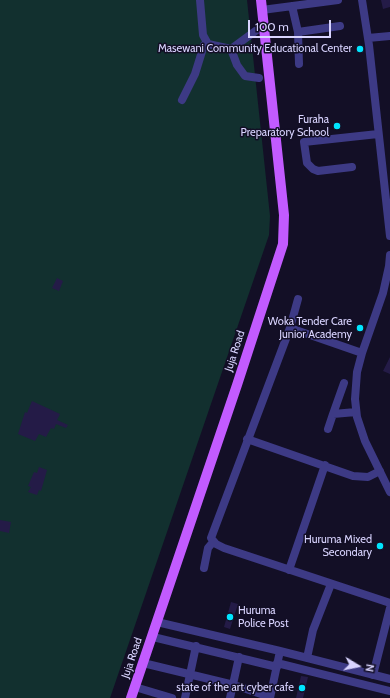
<!DOCTYPE html>
<html>
<head>
<meta charset="utf-8">
<style>
	body { margin:0 }
	#map { position:relative; width:390px; height:698px; overflow:hidden; background:#130f26; font-family:Cabin,sans-serif }
	canvas { display:block }
	.north { position:absolute; left:338px; top:646px; width:40px; height:40px; -webkit-text-stroke:3px #130f26; paint-order:stroke; rotate:100deg; font-size:11px; font-weight:700; line-height:16px; text-align:center; color:#d9d4ff }
	.north::after { content:''; display:block; margin:auto; width:14px; height:18px; background:#d9d4ff; clip-path:polygon(50% 0,100% 100%,50% 72%,0 100%) }
	.scale { position:absolute; left:248px; top:20px; width:83px; height:18px; box-sizing:border-box; border:2px solid #d9d4ff; border-top:0; padding-left:5px; font-size:12px; line-height:14px; white-space:nowrap; color:#d9d4ff; -webkit-text-stroke:3px #130f26; paint-order:stroke }
</style>
</head>
<body>
<div id="map">
<canvas width="390" height="698"></canvas>
<div class="north">N</div>
<div class="scale">100 m</div>
</div>
<script>
const ctx = document.querySelector('canvas').getContext('2d');
ctx.lineJoin = 'round';
function fillPath(path, color) {
  ctx.fillStyle = color;
  ctx.fill(path, 'evenodd');
}
function shape(rows) {
  const path = new Path2D();
  for (const r of rows) {
    path.moveTo(r[0], r[1]);
    for (let i = 2; i < r.length; i += 2) path.lineTo(r[i], r[i + 1]);
  }
  return path;
}
function strokePath(path, color, width, dash) {
  ctx.strokeStyle = color;
  ctx.lineWidth = width;
  ctx.lineCap = dash ? 'butt' : 'round';
  ctx.setLineDash(dash || []);
  ctx.stroke(path);
}
function write(font, color, halo, rows, align = 'center') {
  ctx.font = font + ' Cabin,sans-serif';
  ctx.lineWidth = 3;
  ctx.setLineDash([]);
  ctx.textBaseline = 'middle';
  ctx.strokeStyle = halo;
  ctx.fillStyle = color;
  for (const [text, x, y, turn = 0] of rows) {
    ctx.save();
    ctx.translate(x, y);
    ctx.rotate((+turn || 0) * Math.PI / 180);
    ctx.textAlign = isNaN(turn) ? turn : align;
    if (halo) ctx.strokeText(text, 0, 0);
    ctx.fillText(text, 0, 0);
    ctx.restore();
  }
}
const green = shape([
	[0,0,247,0,270,216,269,235,110,698,0,698]
]);
const building = shape([
	[381,0,390,0,390,7,383,9],
	[57,278,63,281,59,291,52,288],
	[390,357,390,374,383,371],
	[32,401,60,414,57,420,68,425,66,428,56,424,54,429,51,428,46,437,39,434,35,441,18,434,25,412,27,413],
	[39,467,47,470,41,491,39,490,37,495,28,492,31,487,28,486,34,472,37,473],
	[0,520,11,522,9,533,0,531],
	[231,602,238,604,230,629,224,627],
	[301,676,308,677,303,698,296,698]
]);
const minor = shape([
	[200,0,203,35,208,44,231,49,265,24],
	[362,0,369,45,390,236],
	[292,6,298,32,299,64],
	[262,10,338,0],
	[298,32,340,26],
	[368,38,390,36],
	[231,49,237,65,245,76,259,78],
	[182,100,195,74,204,45,208,44],
	[352,167,318,171,313,169,307,163,304,142,378,134],
	[390,255,389,266,383,293,362,353,357,372,355,399,357,417,365,441,390,492],
	[290,328,298,299],
	[362,353,290,328,211,538,216,544,224,548,390,603],
	[344,383,333,414,356,412],
	[328,429,333,414],
	[247,439,353,476,368,477,380,471],
	[204,568,208,548,213,542],
	[289,570,325,465],
	[157,622,280,651,390,679],
	[153,637,277,667],
	[307,658,313,630,331,584],
	[143,663,234,685,270,697],
	[277,663,390,691],
	[373,675,390,608],
	[135,687,172,698],
	[185,698,196,646],
	[230,698,239,657],
	[270,698,280,651]
]);
const major = shape([
	[131,698,237,385,283,244,284,215,261,0]
]);
const markers = [
	[360,49,4,"#00e5ff"],
	[337,126,4,"#00e5ff"],
	[360,328,4,"#00e5ff"],
	[380,546,4,"#00e5ff"],
	[230,617,4,"#00e5ff"],
	[302,688,4,"#00e5ff"]
];
const poiNames = [
	["Masewani Community Educational Center",352,49],
	["Furaha",329,120],
	["Preparatory School",329,133],
	["Woka Tender Care",352,322],
	["Junior Academy",352,335],
	["Huruma Mixed",372,540],
	["Secondary",372,553],
	["Huruma",238,611,"left"],
	["Police Post",238,624,"left"],
	["state of the art cyber cafe",294,688]
];
const streetNames = [
	["Juja Road",235,351,-72],
	["Juja Road",132,658,-71]
];
fillPath(green, '#12302f');
fillPath(building, '#241b47');
strokePath(minor, '#3d3a85', 8);
strokePath(major, '#c25bff', 10);
for (const [x, y, r, color] of markers) {
  const dot = new Path2D();
  dot.arc(x, y, r, 0, 2 * Math.PI);
  ctx.fillStyle = color;
  ctx.fill(dot);
  strokePath(dot, '#130f26', 1.5);
}
write('11px', '#d9d4ff', '#130f26', poiNames, 'right');
write('11px', '#d9d4ff', '#130f26', streetNames);
</script>
</body>
</html>
